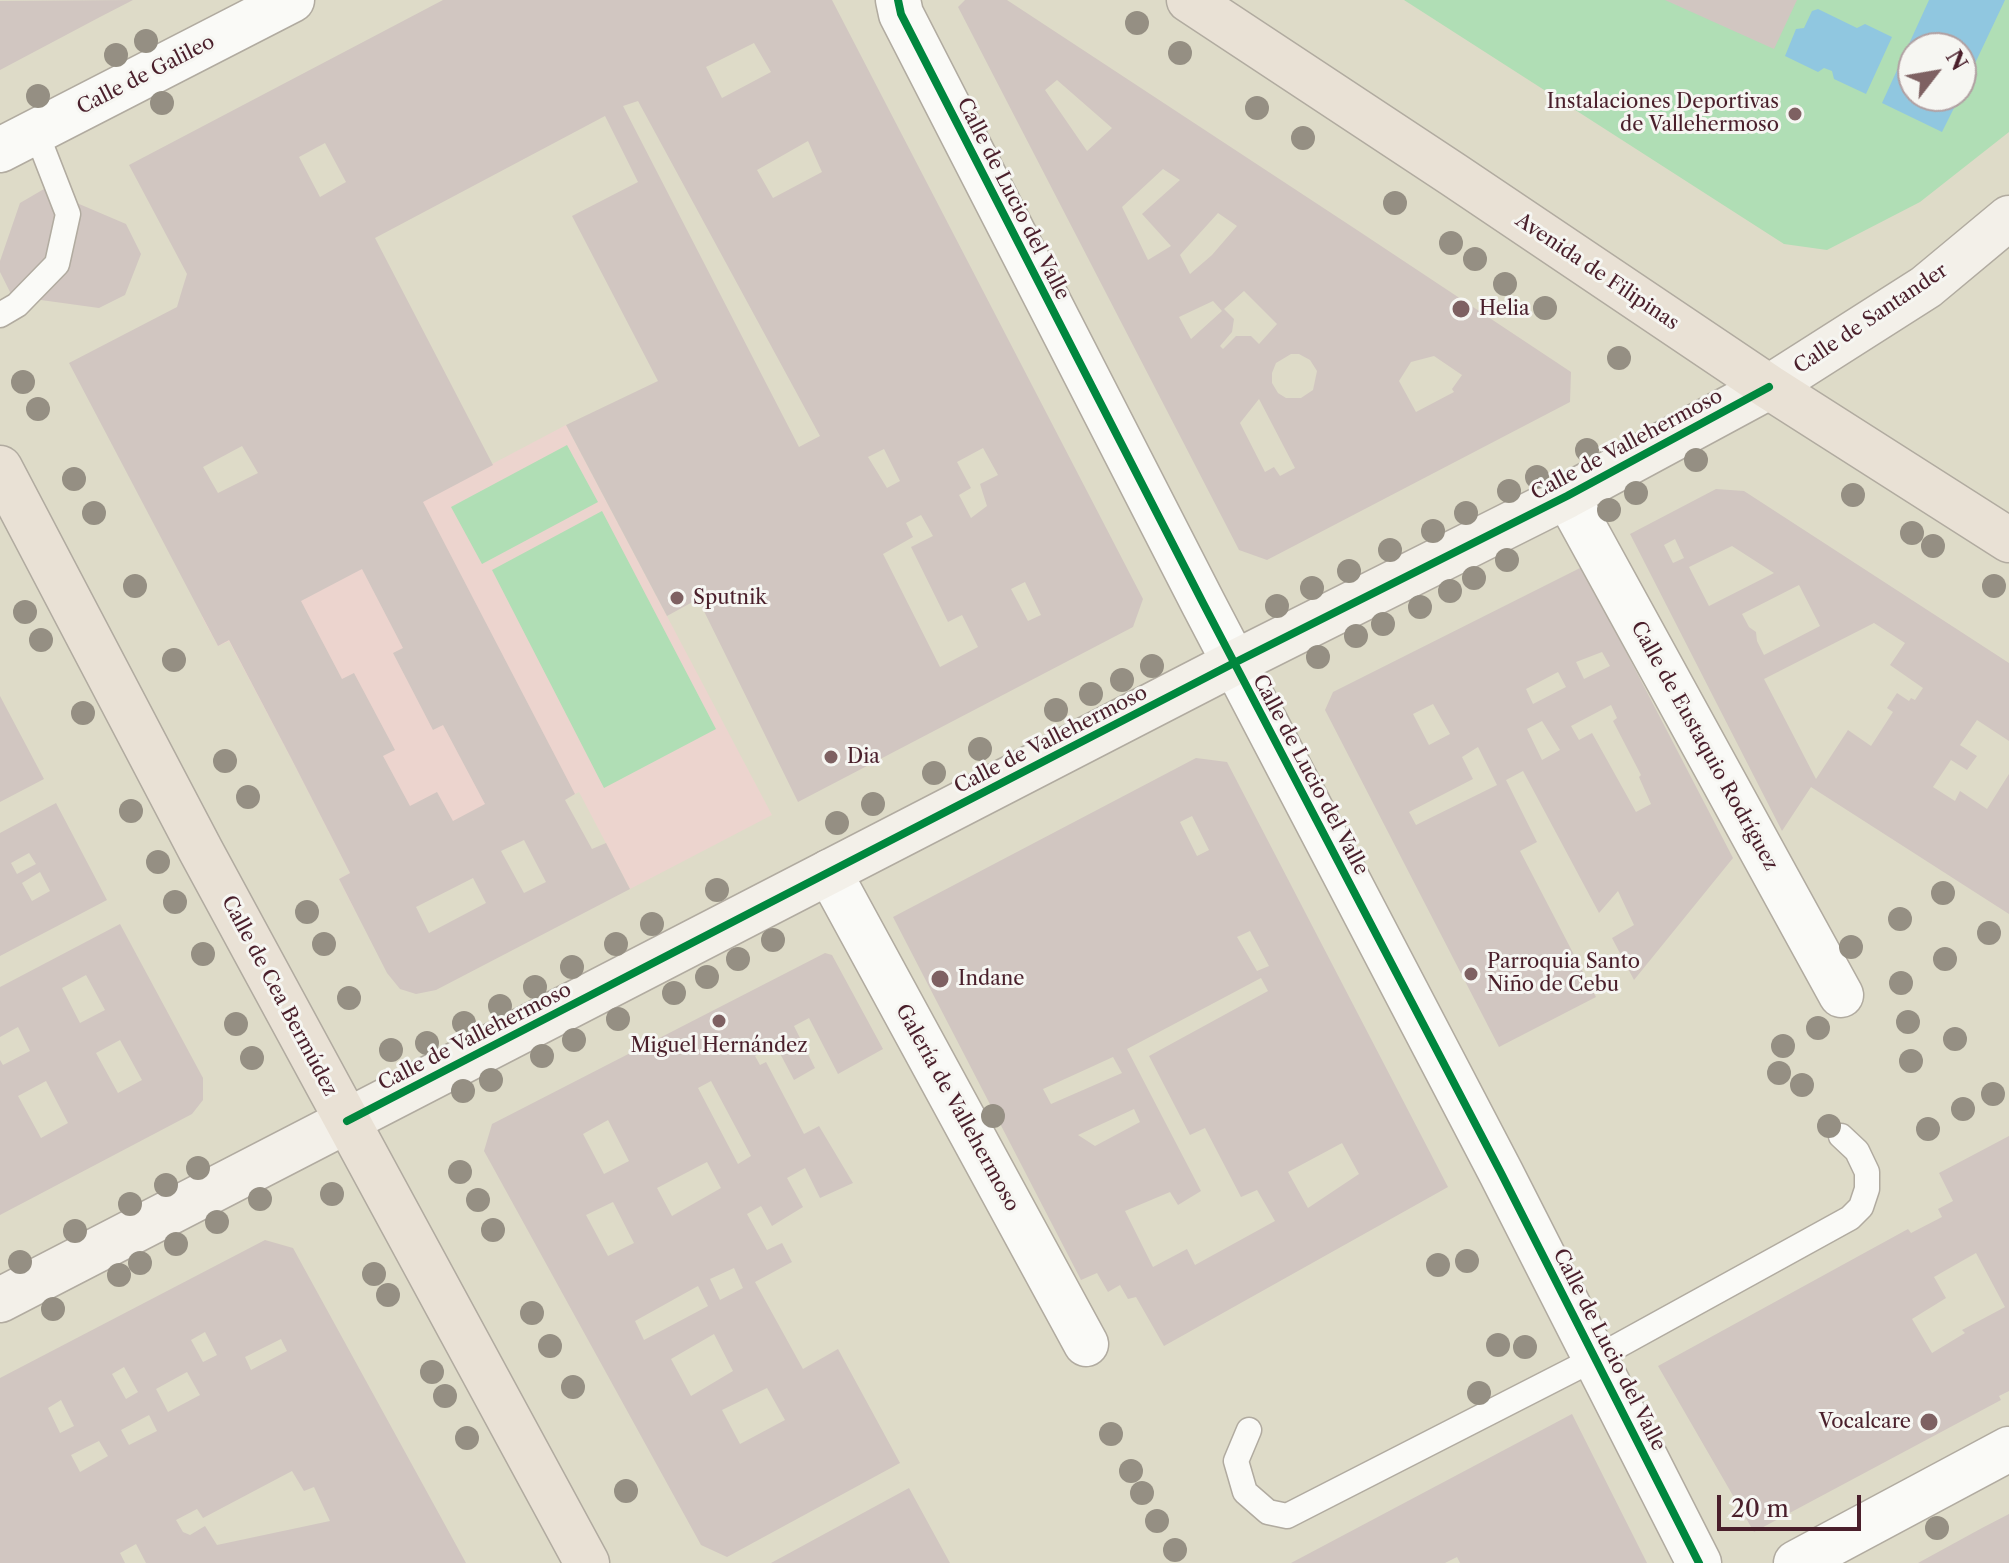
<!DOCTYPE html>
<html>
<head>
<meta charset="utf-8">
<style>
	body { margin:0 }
	#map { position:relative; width:2009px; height:1563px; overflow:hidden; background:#dedbc8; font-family:"Libre Caslon Text",serif }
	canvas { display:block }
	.north { position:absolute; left:1897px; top:32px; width:80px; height:80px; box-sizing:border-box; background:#f6f6f2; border:2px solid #b1a0a2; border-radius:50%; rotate:59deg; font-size:22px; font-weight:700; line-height:32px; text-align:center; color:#4a1f2b }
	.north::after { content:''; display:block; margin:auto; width:28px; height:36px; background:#7e6162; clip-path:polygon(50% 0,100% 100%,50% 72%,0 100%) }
	.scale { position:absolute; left:1717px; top:1495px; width:144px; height:36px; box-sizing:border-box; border:4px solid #4a1f2b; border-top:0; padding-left:10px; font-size:24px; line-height:28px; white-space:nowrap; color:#4a1f2b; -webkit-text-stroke:6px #f6f6f2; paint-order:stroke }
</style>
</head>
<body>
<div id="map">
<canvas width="2009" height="1563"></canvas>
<div class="north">N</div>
<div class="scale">20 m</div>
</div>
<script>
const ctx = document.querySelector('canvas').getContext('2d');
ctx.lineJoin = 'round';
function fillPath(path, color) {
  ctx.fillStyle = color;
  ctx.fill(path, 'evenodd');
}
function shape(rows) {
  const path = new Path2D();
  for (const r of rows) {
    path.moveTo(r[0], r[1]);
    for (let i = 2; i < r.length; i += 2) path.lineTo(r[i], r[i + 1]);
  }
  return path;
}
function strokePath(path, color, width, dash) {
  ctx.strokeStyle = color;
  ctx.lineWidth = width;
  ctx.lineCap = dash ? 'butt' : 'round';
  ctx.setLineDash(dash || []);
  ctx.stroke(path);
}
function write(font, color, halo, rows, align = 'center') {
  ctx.font = font + ' "Libre Caslon Text",serif';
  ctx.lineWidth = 6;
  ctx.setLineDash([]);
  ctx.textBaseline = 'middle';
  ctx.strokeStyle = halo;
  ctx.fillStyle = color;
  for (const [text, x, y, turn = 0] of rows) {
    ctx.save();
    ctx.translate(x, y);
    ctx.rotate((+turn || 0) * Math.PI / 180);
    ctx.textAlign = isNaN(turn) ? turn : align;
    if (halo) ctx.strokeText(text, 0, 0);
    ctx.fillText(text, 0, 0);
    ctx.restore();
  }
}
const built = shape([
	[566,425,772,815,630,889,579,792,354,909,339,879,350,873,291,758,229,641,218,646,202,617]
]);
const green = shape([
	[1404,0,2009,0,2009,132,1920,202,1827,250,1784,244],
	[1913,48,1961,48,1961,96,1913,96],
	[567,445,598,502,482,564,451,507],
	[602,511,716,729,604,788,492,570]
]);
const water = shape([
	[1929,0,2005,0,1961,93,1961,48,1913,48,1913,96,1960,96,1942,132,1882,103],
	[1818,9,1857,28,1865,24,1892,37,1866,94,1834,79,1832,71,1824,68,1818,72,1785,56,1796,29,1804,28,1812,11]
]);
const building = shape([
	[133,0,100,17,0,70,0,1],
	[443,0,832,0,1143,599,1133,627,798,802,698,599,667,616,566,425,658,381,572,216,638,182,605,116,375,238,493,465,423,502,575,794,565,800,592,849,606,843,630,889,436,990,416,994,400,989,387,973,339,879,350,873,291,758,229,640,218,646,69,363,177,307,182,290,187,274,129,165],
	[754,43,771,72,722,98,706,67],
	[638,101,820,436,799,447,623,106],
	[808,141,822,172,773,198,757,170],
	[325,143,346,182,320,197,299,157],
	[242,446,258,473,218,493,203,467],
	[983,448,998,475,980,484,987,506,971,518,959,495,971,488,957,462],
	[884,449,900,481,887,488,868,457],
	[921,515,933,536,911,547,948,622,962,615,978,647,940,667,883,554,913,537,906,523],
	[362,569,403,648,393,653,433,730,443,725,485,804,453,821,437,792,410,806,383,756,395,750,354,673,342,679,301,601],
	[1025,582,1041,615,1028,621,1011,589],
	[524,840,546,882,524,893,501,851],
	[473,878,486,903,429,933,416,907],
	[965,0,1007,0,1357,230,1571,372,1570,402,1267,560,1239,550,958,7],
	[1057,80,1112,128,1087,151,1045,90],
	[1163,169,1180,180,1142,214,1171,246,1148,260,1122,207],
	[1218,213,1237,226,1212,255,1190,274,1180,255],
	[1244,291,1277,324,1259,344,1251,336,1236,336,1223,349,1220,346,1232,332,1234,319,1224,309],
	[1213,301,1222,311,1191,339,1179,317],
	[1291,354,1299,354,1310,360,1317,371,1313,390,1301,398,1286,398,1278,393,1272,383,1272,373,1276,363],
	[1434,356,1462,375,1452,389,1454,392,1416,412,1399,381,1411,362],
	[1259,399,1295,468,1280,476,1274,467,1265,472,1240,423],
	[1665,0,1797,0,1774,49],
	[44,189,126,224,141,254,125,295,99,308,12,296,0,272,0,261,20,203],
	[1716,489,1744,491,2009,663,2009,741,1977,720,1960,745,1977,756,1967,770,1951,760,1933,787,1955,801,1960,791,1987,809,2009,774,2009,914,1811,787,1782,831,1630,534],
	[1675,539,1684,558,1673,563,1664,545],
	[1732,546,1774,573,1709,606,1689,567],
	[1799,585,1820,626,1764,655,1757,641,1756,632,1749,627,1742,614],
	[1874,623,1905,643,1890,665,1923,688,1915,700,1911,698,1909,701,1897,693,1887,708,1893,712,1871,746,1848,730,1816,779,1764,679],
	[1582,567,1733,858,1634,980,1612,938,1634,925,1618,891,1599,913,1523,771,1506,780,1537,842,1520,851,1596,997,1499,1047,1325,710,1333,692],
	[1602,652,1610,666,1584,679,1576,662],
	[1558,672,1566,687,1533,704,1526,689],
	[1433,704,1450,734,1429,745,1413,714],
	[1611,705,1617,718,1613,721,1641,775,1639,777,1651,804,1636,812,1592,733,1579,740,1571,726],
	[1542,721,1560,750,1542,760,1527,729],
	[1478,747,1497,785,1416,825,1409,812,1473,779,1462,757],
	[0,696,44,779,0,802],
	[1196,758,1227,762,1448,1187,1164,1346,1136,1297,1128,1299,1120,1285,1108,1292,1097,1273,1081,1280,893,917],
	[1192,816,1209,850,1197,856,1180,822],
	[1250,931,1269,966,1257,971,1237,937],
	[1261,978,1268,991,1149,1056,1190,1135,1205,1128,1241,1197,1257,1190,1275,1221,1195,1265,1187,1249,1153,1267,1125,1211,1170,1192,1178,1205,1201,1191,1127,1049],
	[1113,1057,1122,1073,1051,1104,1043,1089],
	[1134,1109,1140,1122,1095,1146,1078,1135],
	[1342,1143,1359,1174,1308,1208,1288,1172],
	[56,803,107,900,0,956,0,833],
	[29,853,36,864,17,874,11,863],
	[40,872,50,891,32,901,22,883],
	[120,924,203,1078,203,1100,192,1114,0,1215,0,1060,3,1065,30,1051,18,1027,0,1037,0,987],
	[86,975,105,1010,80,1023,62,988],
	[120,1040,142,1080,118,1093,96,1053],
	[46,1081,68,1123,41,1138,18,1096],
	[825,953,832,955,883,1049,838,1074,809,1018,794,1026,815,1068,794,1080,775,1044,755,1056,760,1065,766,1062,804,1134,819,1126,853,1183,820,1198,805,1168,787,1178,803,1207,772,1226,761,1206,747,1214,767,1250,782,1243,792,1262,755,1282,803,1369,838,1349,900,1463,727,1557,701,1545,484,1151,492,1124],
	[711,1081,751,1156,738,1164,698,1088],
	[608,1120,629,1161,604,1174,583,1134],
	[707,1162,721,1188,672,1216,657,1188],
	[613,1202,634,1243,608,1256,586,1215],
	[734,1268,743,1288,720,1300,710,1279],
	[698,1286,708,1306,644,1340,635,1321],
	[714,1334,733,1371,691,1396,671,1359],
	[767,1388,785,1420,740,1444,722,1410],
	[2009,1136,2009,1391,1999,1396,2001,1400,1754,1532,1658,1366,1908,1229,1911,1233,1942,1217,1938,1209,1953,1201,1939,1173],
	[1976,1253,2005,1307,1962,1330,1965,1333,1932,1353,1912,1319,1946,1298,1934,1277],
	[265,1240,293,1248,466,1563,146,1563,136,1544,120,1553,125,1563,0,1563,0,1378],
	[205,1332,217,1355,203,1362,191,1340],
	[281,1339,287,1351,251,1370,245,1357],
	[124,1367,138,1392,126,1399,112,1374],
	[187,1372,200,1395,168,1412,156,1389],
	[61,1400,74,1426,60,1433,48,1408],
	[149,1415,157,1431,129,1445,121,1430],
	[99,1441,108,1456,80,1472,71,1455],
	[292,1471,304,1491,314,1487,330,1521,217,1545,205,1526,190,1535,183,1532,176,1520,197,1509,203,1518],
	[1572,1414,1647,1563,1460,1563,1457,1557,1445,1563,1291,1563],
	[909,1488,950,1563,771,1563],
	[2009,1514,2009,1563,1918,1563,1982,1528]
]);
const lane = shape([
	[0,315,17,305,57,264,68,214,36,132],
	[1249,1430,1236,1461,1245,1492,1268,1512,1287,1516,1594,1359,1850,1218,1861,1207,1867,1189,1867,1172,1857,1151,1841,1136]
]);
const street = shape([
	[898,0,901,14,1203,603,1501,1173,1699,1563],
	[0,150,292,0],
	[1567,496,1841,995],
	[829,872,1086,1344],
	[1796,1563,2009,1449]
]);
const secondary = shape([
	[0,1300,1234,663,1567,496,1769,387,1926,287,2009,218]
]);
const primary = shape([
	[1189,0,1454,175,1769,387,2009,540],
	[0,468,201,851,587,1563]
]);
const cycleway = shape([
	[898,0,901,14,1203,603,1501,1173,1699,1563],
	[347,1121,1234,663,1567,496,1769,387]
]);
const trees = [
	[1137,23],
	[146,41],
	[1180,53],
	[116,55],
	[38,96],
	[162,103],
	[1257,108],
	[1303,138],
	[1395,203],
	[1451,243],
	[1475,259],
	[1505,284],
	[1545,308],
	[1619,358],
	[23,382],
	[38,409],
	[1587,450],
	[1696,460],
	[1537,477],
	[74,479],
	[1509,491],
	[1636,493],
	[1853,495],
	[1609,510],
	[94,513],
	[1466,513],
	[1433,531],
	[1912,533],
	[1933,546],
	[1390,550],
	[1507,560],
	[1349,571],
	[1474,578],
	[135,586],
	[1994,586],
	[1312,588],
	[1450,591],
	[1277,606],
	[1420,607],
	[25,612],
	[1383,624],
	[1356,636],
	[41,640],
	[1318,657],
	[174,660],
	[1152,666],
	[1122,680],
	[1091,694],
	[1056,710],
	[83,713],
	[980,749],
	[225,761],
	[934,773],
	[248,797],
	[873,804],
	[131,811],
	[837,823],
	[158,862],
	[717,890],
	[1943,893],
	[175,902],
	[307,912],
	[1900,919],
	[652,924],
	[1989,933],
	[773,940],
	[324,944],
	[616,944],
	[1851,947],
	[203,954],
	[738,959],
	[1945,959],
	[572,967],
	[707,977],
	[1901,983],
	[535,987],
	[674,993],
	[349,998],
	[500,1006],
	[618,1019],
	[1908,1022],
	[464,1023],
	[236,1024],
	[1818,1028],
	[1955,1039],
	[574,1040],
	[427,1043],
	[1783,1046],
	[391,1050],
	[542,1056],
	[252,1058],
	[1911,1061],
	[1779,1073],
	[491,1080],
	[1802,1085],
	[463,1091],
	[1993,1094],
	[1963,1109],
	[993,1116],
	[1829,1126],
	[1928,1129],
	[198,1168],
	[460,1172],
	[166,1185],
	[332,1194],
	[260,1199],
	[478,1200],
	[130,1204],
	[217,1222],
	[493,1230],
	[75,1231],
	[176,1244],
	[1467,1261],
	[20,1262],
	[140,1263],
	[1438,1265],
	[374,1274],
	[119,1275],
	[388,1295],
	[53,1309],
	[532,1313],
	[1498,1345],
	[550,1346],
	[1525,1347],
	[432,1372],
	[573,1387],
	[1479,1393],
	[445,1396],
	[1111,1434],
	[467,1438],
	[1131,1471],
	[626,1491],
	[1142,1493],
	[1157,1521],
	[1937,1528],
	[1175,1550]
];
const markers = [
	[1795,114,8,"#7e6162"],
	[1461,309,10,"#7e6162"],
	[677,598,8,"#7e6162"],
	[831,757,8,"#7e6162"],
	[1471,974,8,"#7e6162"],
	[940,979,10,"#7e6162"],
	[719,1021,8,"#7e6162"],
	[1929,1422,10,"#7e6162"]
];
const streetNames = [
	["Calle de Galileo",146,75,-27],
	["Calle de Lucio del Valle",1013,199,63],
	["Avenida de Filipinas",1597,272,34],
	["Calle de Santander",1871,319,-34],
	["Calle de Vallehermoso",1627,445,-28],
	["Calle de Vallehermoso",1051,740,-27],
	["Calle de Eustaquio Rodríguez",1704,746,61],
	["Calle de Lucio del Valle",1310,775,62],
	["Calle de Cea Bermúdez",279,996,62],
	["Calle de Vallehermoso",475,1037,-27],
	["Galería de Vallehermoso",957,1108,61],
	["Calle de Lucio del Valle",1609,1350,63]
];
const poiNames = [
	["Instalaciones Deportivas",1779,102,"right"],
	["de Vallehermoso",1779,125,"right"],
	["Helia",1479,309],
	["Sputnik",693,598],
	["Dia",847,757],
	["Parroquia Santo",1487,962],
	["Niño de Cebu",1487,985],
	["Indane",958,979],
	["Miguel Hernández",719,1046,"center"],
	["Vocalcare",1911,1422,"right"]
];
fillPath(built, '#ecd4ce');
fillPath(green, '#b0deb5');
fillPath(water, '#90c7e0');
fillPath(building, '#d1c6c1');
strokePath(lane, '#b1aba0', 27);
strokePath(street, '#b1aba0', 47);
strokePath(secondary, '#b1aba0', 47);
strokePath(primary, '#b1aba0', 47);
strokePath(lane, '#fafaf7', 24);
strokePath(street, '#fafaf7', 44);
strokePath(secondary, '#f3f0e9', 44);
strokePath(primary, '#e9e1d5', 44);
strokePath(cycleway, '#00873e', 8);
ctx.fillStyle = '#958f83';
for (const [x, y] of trees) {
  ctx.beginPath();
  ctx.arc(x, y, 12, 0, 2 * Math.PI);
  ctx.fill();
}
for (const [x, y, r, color] of markers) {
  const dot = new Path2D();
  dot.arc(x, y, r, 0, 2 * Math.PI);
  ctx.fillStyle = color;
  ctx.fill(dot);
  strokePath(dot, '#f6f6f2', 3);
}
write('20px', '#4a1f2b', '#f6f6f2', streetNames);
write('20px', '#4a1f2b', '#f6f6f2', poiNames, 'left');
</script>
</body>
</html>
